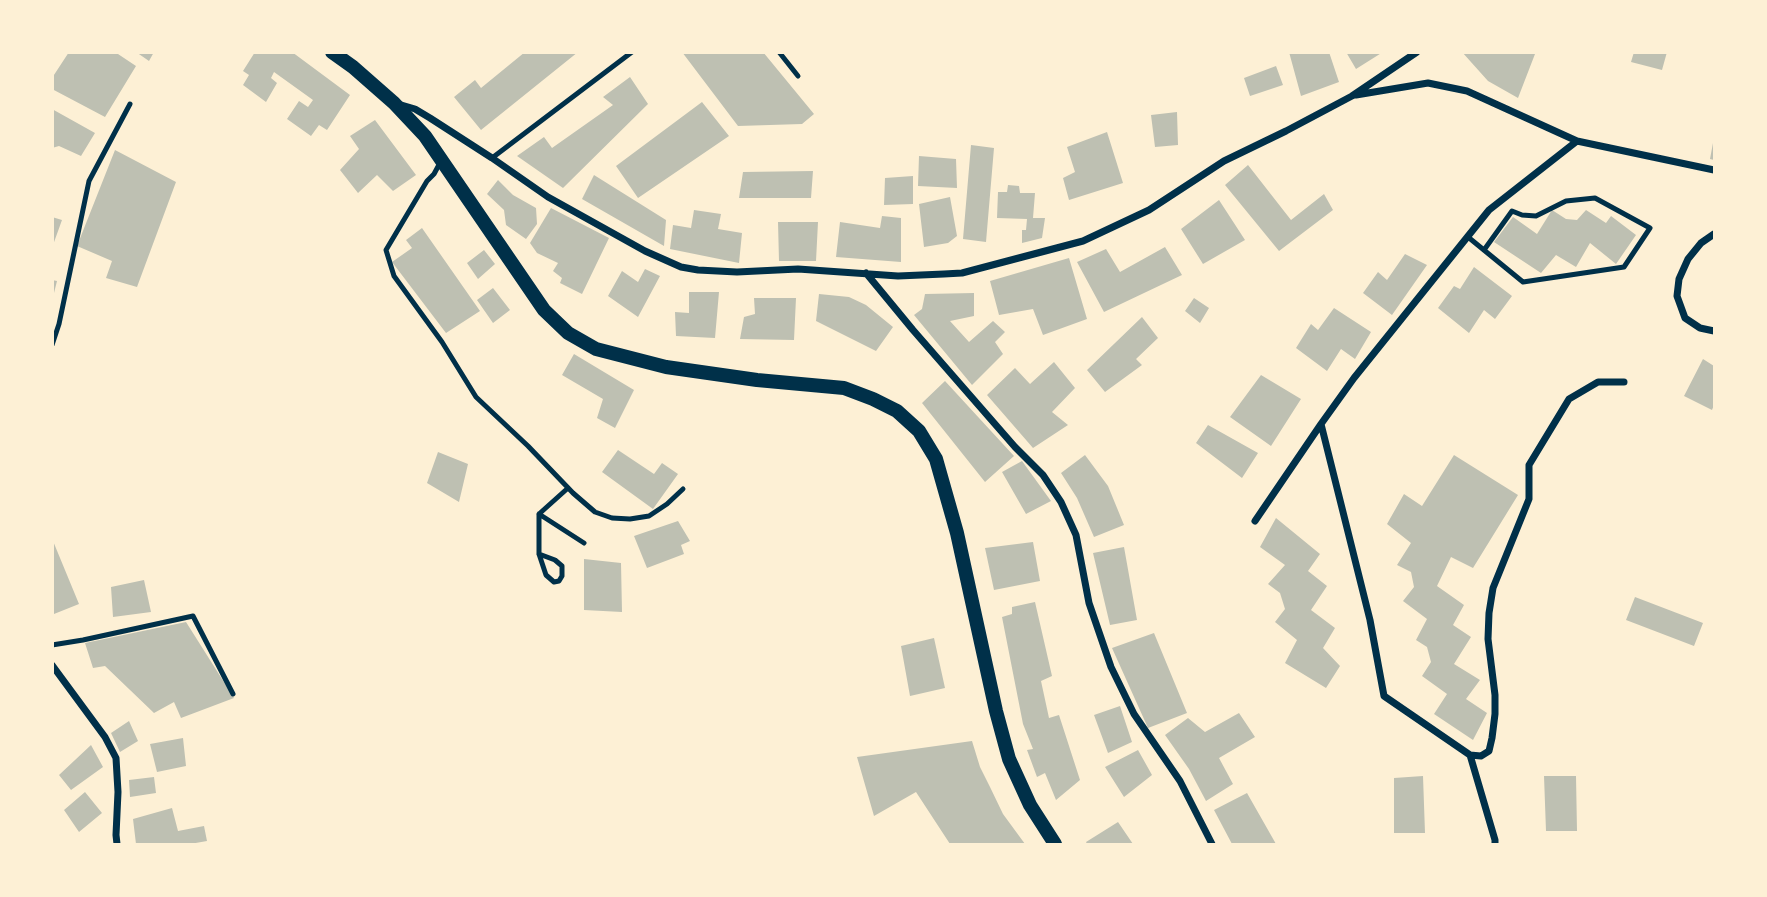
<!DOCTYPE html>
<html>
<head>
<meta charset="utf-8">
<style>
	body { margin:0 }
	#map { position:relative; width:1767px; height:897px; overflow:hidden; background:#fdf0d5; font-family:Ubuntu,sans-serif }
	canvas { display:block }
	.frame { position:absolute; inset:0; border:54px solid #fdf0d5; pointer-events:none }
</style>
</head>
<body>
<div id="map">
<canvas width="1767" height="897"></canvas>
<div class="frame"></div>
</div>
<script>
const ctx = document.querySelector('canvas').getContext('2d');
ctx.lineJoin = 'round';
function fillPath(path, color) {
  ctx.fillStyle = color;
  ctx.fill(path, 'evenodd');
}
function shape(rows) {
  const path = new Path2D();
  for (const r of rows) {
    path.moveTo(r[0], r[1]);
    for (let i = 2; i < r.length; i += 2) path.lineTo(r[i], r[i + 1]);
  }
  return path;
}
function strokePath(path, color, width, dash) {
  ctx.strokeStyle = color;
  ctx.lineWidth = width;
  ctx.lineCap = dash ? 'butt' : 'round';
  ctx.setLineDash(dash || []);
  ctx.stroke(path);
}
const building = shape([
	[69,52,115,52,136,66,105,117,52,89,52,78],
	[136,52,154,52,149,61],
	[255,52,292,52,350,95,327,130,319,125,311,136,287,119,299,101,308,107,313,100,274,72,271,78,277,83,266,102,243,85,249,75,243,71],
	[525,52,578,52,481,130,454,97,475,80,481,88],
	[682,52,763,52,814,114,802,124,738,126],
	[1289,52,1329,52,1339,82,1301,96],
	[1346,52,1383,52,1356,69],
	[1462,52,1532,52,1535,54,1518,98,1488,81],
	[1634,52,1667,52,1662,70,1631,62],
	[1276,66,1283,85,1250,96,1244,78],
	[630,77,648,104,563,188,517,156,544,137,552,148,613,105,603,97],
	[702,102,729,136,638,198,616,166],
	[52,109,95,133,81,156,59,146,52,148],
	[1177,112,1178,145,1155,147,1151,115],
	[375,120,416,175,393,191,377,175,358,193,340,170,359,149,350,136],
	[1107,132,1123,183,1069,200,1063,178,1075,172,1067,147],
	[1713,143,1714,143,1714,160,1710,159],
	[971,145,994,148,986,242,963,239],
	[115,150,176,182,137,287,106,278,112,261,77,246],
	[919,156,956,159,957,188,918,186],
	[1248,165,1291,220,1324,194,1333,210,1279,251,1225,185],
	[813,171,811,198,739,198,743,172],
	[594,175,666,220,664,246,582,199],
	[913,176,913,204,884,205,885,178],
	[498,180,513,195,536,208,537,224,526,239,506,225,504,210,487,194],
	[1008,185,1019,186,1020,193,1035,193,1033,218,1045,218,1042,238,1022,243,1022,230,1026,230,1027,219,997,218,998,192,1007,192],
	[950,197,957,236,948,243,924,247,919,204],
	[1219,200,1245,240,1203,264,1181,229],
	[551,208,609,238,582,294,560,283,562,278,553,271,558,263,537,253,530,243],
	[694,210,721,214,718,229,742,233,739,263,670,249,673,225,691,228],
	[1552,210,1566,219,1577,220,1586,210,1606,223,1611,216,1636,235,1616,264,1590,243,1576,267,1556,255,1541,273,1494,242,1513,217,1537,234],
	[882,216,901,218,901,262,836,257,840,222,880,228],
	[52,217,62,220,53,245,52,245],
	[778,222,818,222,816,261,779,261],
	[422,228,480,311,446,333,392,262,412,248,406,240],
	[1165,247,1182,275,1104,312,1077,262,1106,249,1120,272],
	[484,250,495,264,478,279,467,263],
	[1405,254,1427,265,1392,315,1363,293,1378,272,1387,280],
	[1069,258,1087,319,1043,335,1033,309,999,315,990,281],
	[1474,267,1512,296,1495,319,1484,310,1469,333,1438,308,1454,286,1460,289],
	[645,269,660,276,638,317,608,296,622,271,638,282],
	[52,280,57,281,53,297,52,297],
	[493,288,510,310,493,323,477,300],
	[689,292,719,292,715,338,676,336,675,312,689,313],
	[974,293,974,316,950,321,969,342,993,321,1005,332,995,342,1003,354,972,385,914,315,922,309,925,294],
	[819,294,849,297,866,305,893,327,876,351,816,321],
	[754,298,796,298,794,340,740,339,744,317,755,314],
	[1194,298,1209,308,1200,323,1185,311],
	[1334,308,1371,332,1355,359,1341,349,1327,371,1296,348,1311,324,1318,330],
	[1142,317,1158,338,1136,359,1142,365,1105,392,1087,370],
	[574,354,634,390,615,428,597,418,603,399,562,375],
	[1703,359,1714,366,1714,405,1712,410,1684,396],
	[1054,362,1075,388,1052,412,1068,425,1033,448,987,395,1015,368,1030,384],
	[1261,375,1301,399,1271,446,1230,417],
	[945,381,1014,456,985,482,922,403],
	[1208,425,1258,453,1242,478,1196,443],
	[618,450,654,474,662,463,678,474,653,509,602,472],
	[438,452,468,464,459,502,427,483],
	[1085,455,1108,486,1124,525,1094,537,1077,498,1061,473],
	[1454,455,1518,495,1473,568,1451,557,1437,586,1464,605,1453,625,1471,637,1454,664,1480,680,1466,699,1487,713,1473,740,1434,714,1447,694,1422,676,1431,662,1427,647,1416,640,1427,619,1403,601,1414,587,1411,572,1397,565,1411,543,1387,524,1404,494,1422,506],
	[1022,461,1051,501,1026,514,1002,472],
	[1276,518,1320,554,1308,571,1327,586,1311,610,1335,628,1323,648,1340,666,1326,688,1285,663,1297,640,1275,622,1285,609,1280,593,1268,584,1285,565,1260,547],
	[678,521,690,541,681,545,684,554,647,568,634,536],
	[53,541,79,604,54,614,53,609],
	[1033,542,1040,581,994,590,985,548],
	[1124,547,1137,620,1110,625,1093,553],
	[584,559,621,563,622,612,584,610],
	[144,580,151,612,113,617,111,587],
	[1635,597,1703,623,1694,646,1626,620],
	[1035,602,1052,676,1041,681,1049,718,1059,715,1080,780,1056,800,1045,773,1037,777,1027,750,1033,749,1023,724,1002,617,1012,614,1012,607],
	[186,622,234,698,181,718,174,702,154,713,105,666,93,668,85,643],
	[1154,633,1187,713,1148,728,1112,648],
	[934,638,945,688,910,696,901,646],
	[1120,706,1132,742,1108,753,1094,715],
	[1239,713,1255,737,1219,758,1233,784,1206,801,1189,769,1165,735,1188,718,1205,732],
	[129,721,138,741,120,752,111,733],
	[183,738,186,766,157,772,150,744],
	[972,741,980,767,990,787,1003,814,1025,844,950,844,916,792,874,816,857,757],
	[91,745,103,767,71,790,59,775],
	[1138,750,1152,775,1124,797,1105,767],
	[1423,776,1425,833,1394,833,1394,778],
	[1544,776,1576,776,1577,831,1546,831],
	[154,777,156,793,130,797,129,780],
	[85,792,102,813,79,832,64,810],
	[1247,793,1276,844,1232,844,1214,810],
	[172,808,178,831,204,826,207,841,190,844,136,844,133,819],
	[1118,822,1133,844,1087,844,1086,842]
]);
const service = shape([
	[779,52,798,76],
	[492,158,632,52],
	[441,161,434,174,427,181,386,250,394,276,442,342,476,397,528,446,573,493,595,512,612,518,630,519,649,516,667,504,683,489],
	[1468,237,1523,282,1624,267,1650,228,1595,198,1566,201,1536,216,1522,215,1512,211,1484,250],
	[52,345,59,324,89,181,130,104],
	[539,514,584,543],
	[539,554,555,560,562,566,562,576,559,581,554,582,546,575,539,554,539,514,568,488],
	[52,645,83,640,193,616,233,694]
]);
const minor = shape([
	[1356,95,1428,83,1467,91,1577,141,1714,170],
	[398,104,415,109,430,118,492,158,548,197,645,251,681,267,698,270,737,272,798,269,898,276,944,274,962,273,1083,241,1149,210,1224,161,1286,131,1352,96,1417,52],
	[1577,141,1489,210,1354,378,1321,424,1370,620,1384,696,1470,755,1481,756,1489,751,1492,738,1495,714,1495,695,1488,639,1489,613,1493,588,1529,499,1529,465,1569,399,1598,382,1624,382],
	[1714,234,1701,243,1688,259,1679,279,1677,296,1685,318,1700,328,1714,331],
	[866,273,913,330,1015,447,1043,475,1061,502,1076,535,1089,603,1111,667,1134,714,1180,781,1212,844],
	[1255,521,1321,424],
	[52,665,105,737,116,758,118,792,116,835,117,844],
	[1470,755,1495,840,1495,844]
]);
const secondary = shape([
	[332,52,353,67,394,103,425,136,544,310,568,333,596,349,666,367,757,380,844,388,873,399,897,411,919,431,936,459,957,533,996,711,1009,759,1030,805,1055,844]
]);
fillPath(building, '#bec0b2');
strokePath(service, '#003049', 5);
strokePath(minor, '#003049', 7);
strokePath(secondary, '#003049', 14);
</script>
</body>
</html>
